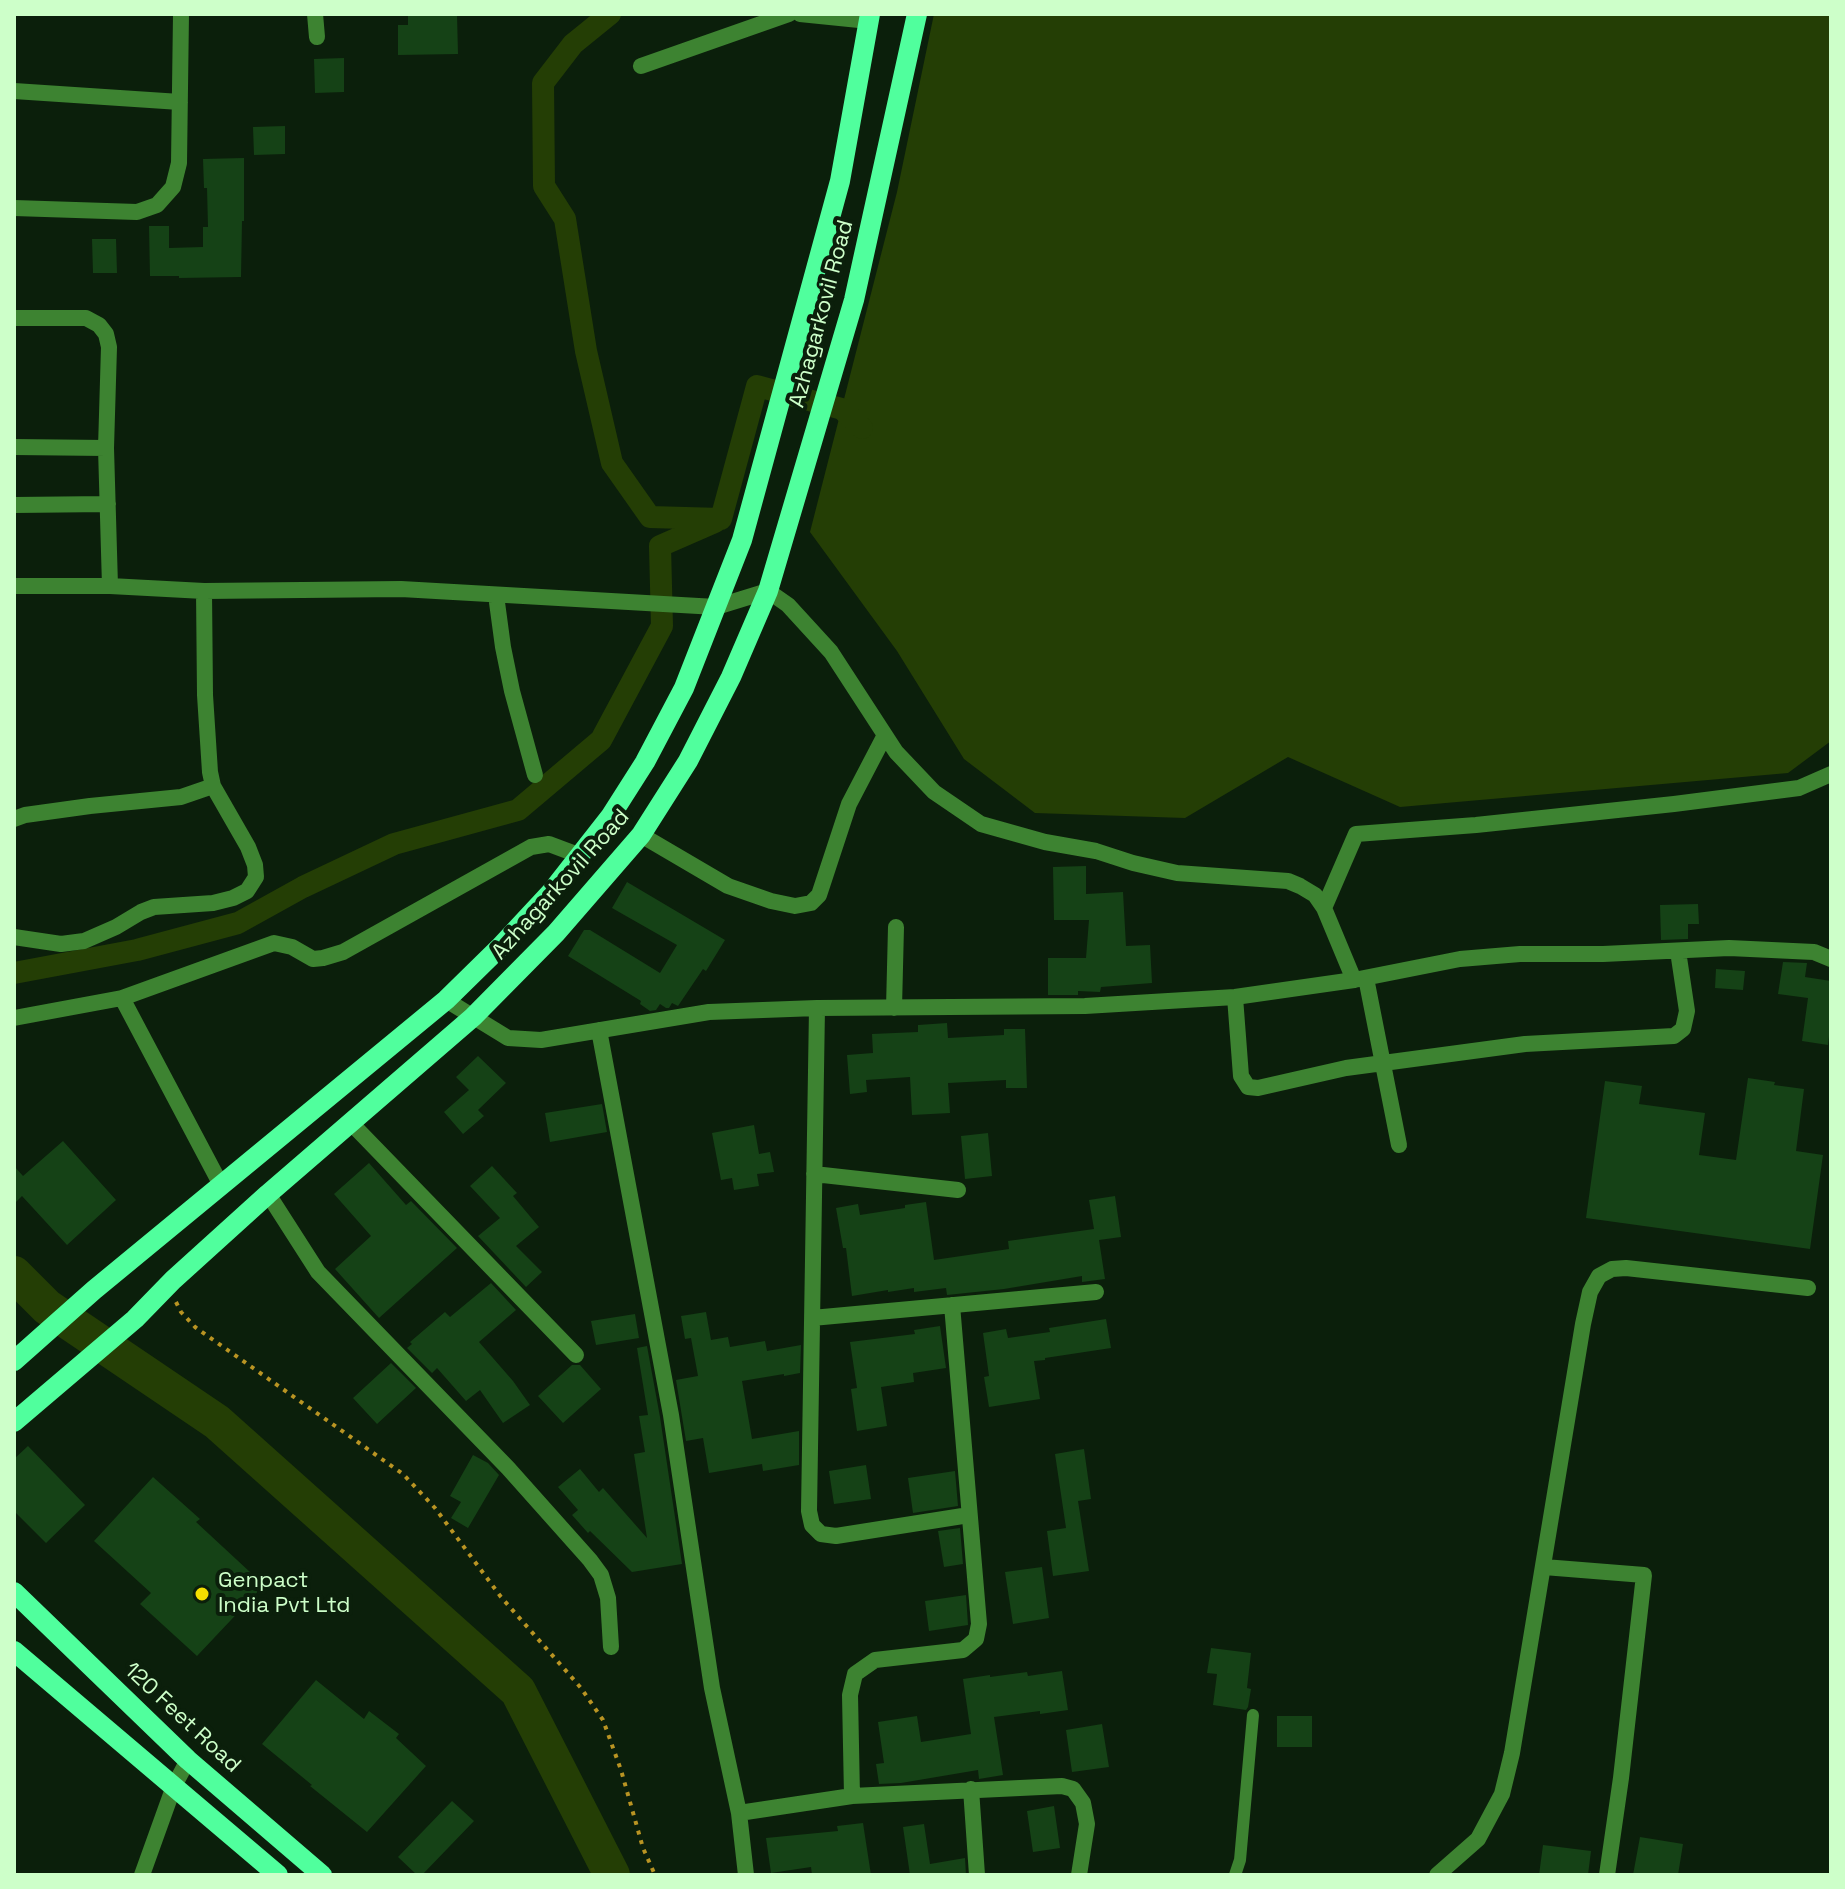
<!DOCTYPE html>
<html>
<head>
<meta charset="utf-8">
<style>
	body { margin:0 }
	#map { position:relative; width:1845px; height:1889px; overflow:hidden; background:#0b1f0b; font-family:"Space Grotesk",sans-serif }
	canvas { display:block }
	.frame { position:absolute; inset:0; border:16px solid #cdffc9; pointer-events:none }
</style>
</head>
<body>
<div id="map">
<canvas width="1845" height="1889"></canvas>
<div class="frame"></div>
</div>
<script>
const ctx = document.querySelector('canvas').getContext('2d');
ctx.lineJoin = 'round';
function fillPath(path, color) {
  ctx.fillStyle = color;
  ctx.fill(path, 'evenodd');
}
function shape(rows) {
  const path = new Path2D();
  for (const r of rows) {
    path.moveTo(r[0], r[1]);
    for (let i = 2; i < r.length; i += 2) path.lineTo(r[i], r[i + 1]);
  }
  return path;
}
function strokePath(path, color, width, dash) {
  ctx.strokeStyle = color;
  ctx.lineWidth = width;
  ctx.lineCap = dash ? 'butt' : 'round';
  ctx.setLineDash(dash || []);
  ctx.stroke(path);
}
function write(font, color, halo, rows, align = 'center') {
  ctx.font = font + ' "Space Grotesk",sans-serif';
  ctx.lineWidth = 8;
  ctx.setLineDash([]);
  ctx.textBaseline = 'middle';
  ctx.strokeStyle = halo;
  ctx.fillStyle = color;
  for (const [text, x, y, turn = 0] of rows) {
    ctx.save();
    ctx.translate(x, y);
    ctx.rotate((+turn || 0) * Math.PI / 180);
    ctx.textAlign = isNaN(turn) ? turn : align;
    if (halo) ctx.strokeText(text, 0, 0);
    ctx.fillText(text, 0, 0);
    ctx.restore();
  }
}
const water = shape([
	[934,14,1831,14,1831,741,1788,773,1400,807,1288,757,1185,818,1035,813,964,759,897,651,810,532,897,192]
]);
const canal = shape([
	[610,14,573,44,543,83,544,186,565,219,586,351,612,463,650,517,721,519,757,386,842,409,862,428],
	[14,973,137,950,238,923,303,887,394,844,518,810,601,740,662,626,660,546,715,522]
]);
const river = shape([
	[14,1274,47,1307,217,1422,518,1691,612,1875]
]);
const building = shape([
	[408,14,457,14,458,54,398,55,398,25,408,25],
	[344,58,344,92,315,93,314,59],
	[285,126,285,154,254,155,253,127],
	[244,158,244,221,242,221,241,277,179,278,179,276,150,276,149,226,169,226,169,248,203,247,203,227,208,227,207,188,204,188,203,159],
	[92,239,116,239,117,273,93,273],
	[1086,866,1086,894,1123,892,1126,946,1150,945,1152,983,1101,987,1100,992,1078,991,1078,995,1048,995,1048,958,1086,958,1089,920,1054,920,1053,867],
	[627,882,725,940,706,971,703,969,678,1006,672,1003,669,1008,666,1008,660,1004,656,1010,650,1011,640,1004,641,1001,568,956,584,930,590,930,660,973,677,945,612,908],
	[1698,904,1699,924,1688,924,1688,939,1661,940,1660,905],
	[1783,962,1807,963,1805,977,1831,981,1831,1020,1828,1045,1802,1041,1808,998,1778,994],
	[1716,969,1745,971,1743,990,1715,988],
	[947,1023,948,1038,1004,1035,1004,1029,1025,1029,1027,1088,1006,1088,1006,1080,948,1083,950,1113,912,1115,910,1077,866,1080,867,1092,850,1094,847,1055,873,1053,872,1034,918,1032,918,1025],
	[478,1056,506,1083,478,1110,484,1116,463,1134,444,1112,469,1090,456,1077],
	[1748,1078,1775,1082,1774,1085,1804,1089,1796,1151,1823,1155,1810,1249,1586,1218,1605,1081,1642,1086,1639,1104,1705,1113,1699,1155,1736,1160],
	[602,1104,607,1132,550,1142,545,1113],
	[754,1125,759,1154,770,1152,774,1172,757,1174,759,1186,734,1190,732,1178,721,1180,712,1133],
	[988,1133,992,1176,965,1179,961,1136],
	[63,1141,116,1200,67,1245,22,1196,14,1204,14,1166,23,1176],
	[369,1163,406,1205,411,1201,457,1248,379,1318,335,1269,371,1236,334,1194],
	[492,1166,517,1193,513,1196,539,1227,516,1246,542,1272,526,1287,478,1236,500,1218,470,1186],
	[1115,1196,1121,1237,1099,1240,1105,1279,1082,1282,1082,1276,1004,1289,947,1295,946,1288,914,1292,914,1288,888,1292,888,1290,852,1296,846,1248,843,1248,836,1208,858,1204,860,1215,905,1208,905,1205,926,1202,934,1260,1009,1249,1008,1241,1094,1229,1089,1200],
	[491,1283,516,1310,479,1342,513,1381,530,1405,503,1423,480,1390,466,1401,437,1368,432,1373,407,1348,412,1344,410,1342,445,1312,450,1317],
	[706,1312,711,1340,728,1337,730,1347,765,1341,767,1351,801,1345,800,1373,784,1376,784,1374,742,1381,752,1439,799,1431,799,1465,763,1471,762,1464,709,1473,703,1438,686,1441,676,1380,698,1376,691,1338,685,1339,681,1316],
	[635,1314,639,1338,596,1345,591,1321],
	[1106,1319,1111,1348,1045,1358,1045,1360,1034,1361,1040,1399,989,1407,984,1377,989,1376,983,1333,1006,1329,1008,1338,1050,1332,1049,1328],
	[940,1326,946,1368,913,1373,914,1382,881,1387,887,1426,857,1431,851,1389,857,1388,850,1342,915,1334,914,1330],
	[647,1346,660,1417,682,1564,632,1572,590,1531,588,1533,572,1515,578,1510,558,1487,580,1469,599,1492,603,1488,647,1538,634,1454,645,1452,639,1416,648,1415,637,1348],
	[391,1363,416,1388,377,1424,353,1398],
	[572,1365,580,1365,601,1389,563,1423,538,1396],
	[28,1446,85,1505,46,1543,14,1511,14,1459],
	[1084,1449,1091,1499,1078,1501,1089,1571,1053,1576,1047,1531,1066,1528,1055,1454],
	[473,1455,488,1463,499,1475,468,1528,451,1518,461,1502,450,1496],
	[866,1465,871,1499,834,1504,829,1471],
	[955,1471,958,1506,913,1513,908,1478],
	[153,1477,200,1519,196,1522,264,1585,197,1656,140,1604,151,1593,94,1541],
	[960,1528,963,1564,944,1567,938,1531],
	[1042,1567,1049,1618,1013,1624,1005,1572],
	[966,1595,968,1625,929,1631,925,1601],
	[1211,1648,1251,1653,1247,1688,1251,1689,1248,1707,1246,1710,1213,1705,1217,1674,1207,1673],
	[1062,1671,1068,1710,1040,1714,1040,1711,994,1717,1003,1775,979,1779,978,1770,901,1783,879,1784,876,1764,884,1763,878,1722,917,1716,921,1742,971,1734,963,1679,990,1675,990,1677,1027,1672,1028,1676],
	[316,1680,364,1719,369,1711,399,1734,396,1738,426,1766,367,1832,310,1786,312,1785,262,1744],
	[1277,1716,1312,1716,1312,1747,1277,1747],
	[1102,1724,1109,1767,1072,1772,1066,1730],
	[452,1801,474,1821,422,1875,417,1875,398,1857],
	[1054,1806,1060,1848,1033,1852,1027,1811],
	[863,1823,871,1875,812,1875,811,1867,771,1873,766,1838,838,1831,837,1826],
	[924,1824,930,1864,965,1858,966,1875,910,1875,903,1827],
	[1640,1837,1683,1844,1678,1875,1633,1875],
	[1543,1845,1591,1851,1588,1875,1539,1875]
]);
const path = shape([
	[176,1302,181,1312,195,1327,403,1474,435,1508,501,1597,581,1688,603,1720,621,1770,643,1848,655,1875]
]);
const service = shape([
	[1235,1875,1240,1860,1253,1715]
]);
const minor = shape([
	[315,14,317,37],
	[800,14,869,21],
	[641,66,789,14],
	[14,91,180,102],
	[14,208,137,212,157,205,173,187,179,163,181,14],
	[14,318,86,318,99,325,106,334,109,347,106,448,110,586],
	[14,447,106,448],
	[14,505,108,504],
	[14,586,110,586,204,591,401,589,716,607,768,591,788,605,831,652,896,752,934,792,981,824,1045,842,1096,851,1133,863,1177,873,1288,881,1300,886,1315,895,1324,908,1354,980],
	[496,595,503,647,512,691,535,775],
	[14,819,25,815,90,806,181,797,213,786,210,772,205,695,204,591],
	[641,835,728,886,771,901,795,906,811,903,819,895,849,804,885,735],
	[1324,908,1356,834,1476,825,1674,804,1799,788,1831,774],
	[14,937,61,944,84,941,116,927,141,912,154,907,213,903,233,898,247,891,256,877,255,865,248,847,213,786],
	[1366,978,1399,1145],
	[1235,997,1241,1076,1248,1087,1258,1088,1346,1068,1525,1044,1674,1036,1683,1029,1687,1011,1678,951],
	[122,998,221,1185],
	[446,1000,508,1038,541,1040,709,1012,817,1008,809,1511,812,1525,821,1534,836,1536,969,1515],
	[817,1008,1085,1006,1235,997,1354,980,1460,959,1520,954,1603,954,1729,948,1814,952,1831,959],
	[894,1008,896,927],
	[14,1018,122,998,274,943,292,947,313,959,323,958,343,952,531,847,549,844,581,856],
	[599,1030,671,1415,712,1688,739,1813],
	[352,1124,576,1355],
	[814,1174,958,1190],
	[268,1194,318,1272,508,1468,590,1560,601,1575,608,1598,611,1647],
	[812,1318,1096,1292],
	[1544,1567,1644,1575,1621,1778,1607,1875],
	[971,1789,977,1875],
	[852,1796,1062,1786,1073,1789,1083,1803,1087,1824,1079,1875],
	[142,1875,174,1786,188,1760],
	[746,1875,739,1813,852,1796,850,1695,855,1674,875,1660,963,1650,976,1639,979,1624,952,1305],
	[1437,1875,1478,1839,1502,1794,1512,1753,1583,1324,1590,1292,1599,1276,1612,1269,1626,1268,1808,1288]
]);
const primary = shape([
	[14,1361,94,1290,446,1000,499,948,552,891,610,817,645,762,684,688,742,540,840,181,870,14],
	[14,1422,135,1319,173,1280,268,1194,473,1017,556,933,641,835,688,761,731,677,768,591,854,300,917,14],
	[14,1592,188,1760,322,1875],
	[14,1651,278,1875]
]);
const markers = [
	[202,1594,8,"#f4df00"]
];
const streetNames = [
	["Azhagarkovil Road",822,314,-75],
	["Azhagarkovil Road",561,885,-48],
	["120 Feet Road",182,1718,43]
];
const poiNames = [
	["Genpact",218,1581],
	["India Pvt Ltd",218,1606]
];
fillPath(water, '#243e05');
strokePath(canal, '#243e05', 22);
strokePath(river, '#243e05', 36);
fillPath(building, '#154216');
strokePath(path, '#b99423', 4, [4, 6]);
strokePath(service, '#3d8331', 12);
strokePath(minor, '#3d8331', 16);
strokePath(primary, '#50ff9d', 20);
for (const [x, y, r, color] of markers) {
  const dot = new Path2D();
  dot.arc(x, y, r, 0, 2 * Math.PI);
  ctx.fillStyle = color;
  ctx.fill(dot);
  strokePath(dot, '#0b1f0b', 3);
}
write('22px', '#cdffc9', '#0b1f0b', streetNames);
write('22px', '#cdffc9', '#0b1f0b', poiNames, 'left');
</script>
</body>
</html>
